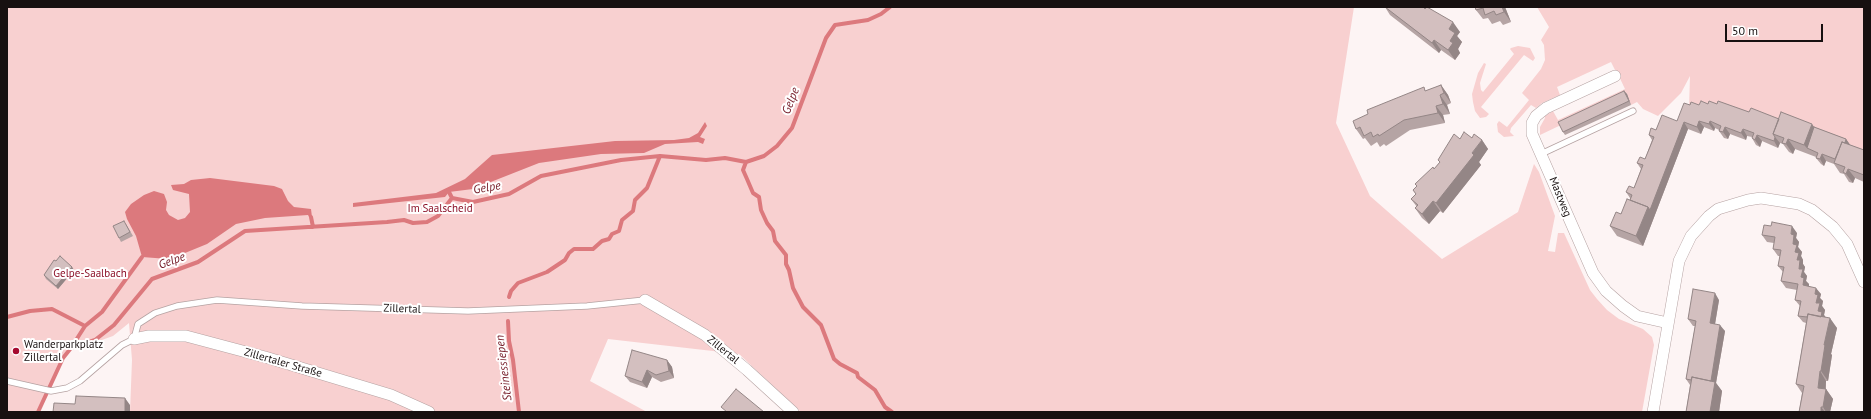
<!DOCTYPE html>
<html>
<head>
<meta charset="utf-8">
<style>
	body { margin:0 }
	#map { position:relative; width:1871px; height:419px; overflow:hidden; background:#fdf4f4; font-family:"PT Sans",sans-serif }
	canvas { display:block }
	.frame { position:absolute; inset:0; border:8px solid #171010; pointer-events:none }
	.scale { position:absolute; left:1725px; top:24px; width:98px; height:18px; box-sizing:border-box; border:2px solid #171010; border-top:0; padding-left:5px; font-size:12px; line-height:14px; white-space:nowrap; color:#171010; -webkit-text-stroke:3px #fff; paint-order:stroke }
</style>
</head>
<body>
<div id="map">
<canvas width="1871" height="419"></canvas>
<div class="frame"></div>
<div class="scale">50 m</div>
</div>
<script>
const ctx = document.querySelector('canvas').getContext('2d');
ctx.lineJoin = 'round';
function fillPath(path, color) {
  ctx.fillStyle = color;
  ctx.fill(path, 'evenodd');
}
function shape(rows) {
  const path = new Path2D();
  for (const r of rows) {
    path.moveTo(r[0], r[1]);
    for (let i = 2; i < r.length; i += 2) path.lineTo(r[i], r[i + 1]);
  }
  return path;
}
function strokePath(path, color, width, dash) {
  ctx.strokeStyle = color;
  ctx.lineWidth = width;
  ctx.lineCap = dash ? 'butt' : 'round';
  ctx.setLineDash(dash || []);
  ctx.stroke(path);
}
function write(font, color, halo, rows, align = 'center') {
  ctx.font = font + ' "PT Sans",sans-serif';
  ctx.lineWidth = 4;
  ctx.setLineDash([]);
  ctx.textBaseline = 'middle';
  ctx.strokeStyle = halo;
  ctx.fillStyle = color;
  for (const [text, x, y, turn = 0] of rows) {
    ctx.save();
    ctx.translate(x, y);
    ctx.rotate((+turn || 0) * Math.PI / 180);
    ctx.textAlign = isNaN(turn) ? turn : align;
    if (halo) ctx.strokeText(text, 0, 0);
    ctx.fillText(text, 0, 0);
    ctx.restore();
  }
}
const green = shape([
	[7,7,1354,7,1336,123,1370,196,1442,259,1518,212,1534,164,1539,172,1555,216,1548,251,1555,252,1558,233,1564,233,1590,290,1597,299,1607,310,1619,319,1643,329,1652,337,1654,345,1642,412,801,412,739,354,608,339,590,381,647,412,130,412,132,360,129,323,113,336,99,341,95,340,71,348,63,358,38,412,7,412],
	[1537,7,1864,7,1864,157,1689,109,1690,76,1681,93,1658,116,1643,109,1637,102,1631,105,1626,94,1540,135,1540,127,1545,118,1545,116,1553,111,1558,120,1625,89,1616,70,1615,70,1611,62,1557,87,1560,95,1542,103,1536,108,1531,105,1511,128,1510,132,1514,136,1504,137,1498,132,1497,124,1499,121,1507,127,1529,100,1522,93,1541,69,1545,60,1544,45,1541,40,1549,27],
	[1518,46,1530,48,1535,58,1533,61,1524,55,1481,107,1489,114,1486,117,1480,118,1475,111,1473,102,1472,94,1478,73,1484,63,1486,64,1480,83,1481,90,1483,92,1514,54,1510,49,1511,48]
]);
const water = shape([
	[705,122,707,126,700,137,705,139,703,144,698,142,665,144,644,153,601,154,539,163,473,189,449,192,445,197,353,207,353,203,436,193,465,179,492,155,615,141,674,140,689,138,698,133],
	[210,178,274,186,282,189,288,201,294,207,311,209,312,217,309,217,308,215,265,218,236,224,207,244,185,253,168,259,142,257,136,236,127,219,125,212,131,204,144,195,154,191,164,194,167,202,166,210,169,215,178,220,185,218,190,212,189,194,173,190,171,185,184,184,191,180]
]);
const stream = shape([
	[746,162,743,170,747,179,753,193,759,197,761,210,767,223,773,231,775,241,786,255,786,264,789,270,793,288,803,307,821,325,834,359,840,364,857,373,858,377,875,390,885,407,892,412],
	[449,192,452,198],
	[311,217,313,227],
	[509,297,511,291,518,283,547,272,565,260,569,253,574,249,593,249,602,241,609,239,612,234,619,231,622,220,633,211,635,200,647,188,660,156],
	[7,317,30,311,52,309,85,326],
	[508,321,509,341,513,360,519,412],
	[71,348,85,326,102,312,142,257],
	[38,412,63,358,71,348,95,340,114,325,152,279,198,262,245,231,387,222,404,220,413,223,427,222,438,216,452,198,473,202,509,194,541,176,621,160,660,156,706,160,725,158,746,162,764,156,777,146,792,128,826,38,835,25,868,20,881,14,890,7]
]);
const lane = shape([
	[1541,154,1633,111],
	[7,381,51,391,67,388,80,381,122,345,134,339,138,324,155,313,177,306,217,300,302,306,468,311,587,306,645,300]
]);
const street = shape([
	[1615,76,1546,108,1536,116,1532,123,1532,134,1593,273,1606,291,1623,306,1637,316,1668,323],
	[645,300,705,335,747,370,793,412],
	[134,339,149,336,186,336,265,357,391,395,429,412],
	[1653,412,1679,261,1691,236,1709,216,1718,209,1748,200,1761,198,1799,204,1812,210,1833,227,1847,244,1864,282]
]);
const wall = shape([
	[1385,7,1423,7,1460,32,1457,36,1462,42,1458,49,1460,53,1455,60,1441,50,1439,53,1390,15],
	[1475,7,1505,7,1511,22,1503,25,1500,21,1492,24,1488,18,1483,19,1476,10],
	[1441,85,1448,95,1451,103,1447,105,1450,114,1443,115,1445,123,1410,130,1386,146,1384,144,1380,147,1377,142,1371,146,1365,138,1363,139,1356,129,1426,91],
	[1624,91,1627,94,1631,105,1565,135,1563,132],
	[1708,104,1717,104,1749,112,1814,127,1846,139,1850,145,1864,150,1864,182,1855,178,1853,183,1849,182,1844,174,1840,173,1834,164,1826,161,1824,166,1821,164,1816,158,1816,157,1795,149,1793,154,1789,152,1783,144,1780,143,1778,148,1762,141,1760,147,1756,145,1752,138,1752,137,1747,136,1746,140,1730,134,1728,139,1724,138,1719,131,1719,130,1715,128,1714,131,1704,127,1701,134,1688,129,1643,246,1617,236,1610,226,1621,214,1630,200,1630,198,1626,192,1634,188,1641,169,1637,163,1645,159,1652,140,1649,135,1656,130,1677,121,1690,105,1699,105],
	[1472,138,1482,140,1488,149,1479,162,1481,165,1443,213,1440,211,1429,224,1422,218,1415,208,1417,207,1411,199,1416,194,1413,190,1434,169,1440,162,1438,160,1460,139],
	[126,224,133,236,121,242,119,238],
	[1797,233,1796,238,1799,242,1798,247,1802,252,1801,256,1803,260,1803,264,1805,267,1804,272,1807,276,1806,281,1809,284,1809,286,1821,294,1820,298,1823,301,1822,306,1825,310,1824,315,1826,318,1837,328,1831,354,1832,355,1828,381,1826,381,1826,389,1833,399,1830,412,1799,412,1802,393,1796,384,1806,323,1803,322,1798,316,1800,306,1795,300,1797,290,1786,288,1781,281,1783,272,1778,266,1780,256,1778,256,1773,249,1774,243,1767,242,1762,235],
	[56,261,72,267,74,270,58,289,46,279,44,275],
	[1719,300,1715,324,1725,331,1716,383,1722,391,1719,412,1686,412,1690,385,1686,379,1695,326,1693,326,1688,319],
	[667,360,672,367,674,378,661,382,652,377,647,388,630,382,625,376]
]);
const shadedWall = shape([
	[1502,7,1505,7,1511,22,1504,12],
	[1453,22,1460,32,1457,36,1462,42,1458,49,1460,53,1455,60,1448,50,1450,41,1449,29],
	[1434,40,1441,50,1439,53,1432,43],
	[1441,85,1448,95,1451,103,1444,93],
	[1624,91,1627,94,1631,105],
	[1440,95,1447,105,1450,114,1443,104],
	[1436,106,1443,115,1445,123,1438,113],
	[1699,121,1704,127,1701,134,1697,127],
	[1710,121,1715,128,1714,131,1709,124],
	[1684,122,1688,129,1643,246,1636,236,1648,207],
	[1812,124,1819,134,1807,148,1804,145],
	[1725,127,1730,134,1728,139,1723,132],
	[1743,129,1747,136,1746,140,1741,133],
	[1757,135,1762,141,1760,147,1755,140],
	[1775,137,1780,143,1778,148,1774,141],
	[1788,139,1795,149,1793,154,1786,144],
	[1846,139,1851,146,1843,167,1838,160],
	[1482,140,1488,149,1479,162,1481,165,1443,213,1436,203],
	[1822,154,1826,161,1824,166,1820,159],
	[1848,169,1855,178,1853,183,1846,174],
	[1433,201,1440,211,1429,224,1422,214],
	[1792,226,1797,233,1796,238,1799,242,1798,247,1802,252,1801,256,1803,260,1803,264,1805,267,1804,272,1807,276,1806,281,1809,284,1808,292,1803,285,1799,269,1797,260,1793,244,1791,234],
	[72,267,74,270,58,289,56,286],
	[1816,288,1821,294,1820,298,1823,301,1822,306,1825,310,1824,315,1827,319,1825,326,1818,311,1815,294],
	[1715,293,1719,300,1714,330,1710,323],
	[1830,318,1837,328,1831,354,1832,355,1828,381,1821,371,1824,345],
	[1720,325,1725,331,1716,383,1722,391,1719,412,1710,412,1710,383],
	[667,360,672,367,674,378,669,371],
	[647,370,652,377,647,388,642,382],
	[1820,371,1826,381,1825,394,1826,389,1833,399,1830,412,1826,412,1823,407,1818,388],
	[125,398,130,405,130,412,125,412],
	[1821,407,1825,412,1821,412]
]);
const building = shape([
	[1385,7,1423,7,1425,9,1427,7,1453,22,1449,29,1455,33,1450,41,1453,43,1448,50,1434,40,1432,43,1385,7],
	[1475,7,1502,7,1504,12,1496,15,1494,11,1485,15,1483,8,1476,10,1475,7],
	[1441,85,1444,93,1440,95,1443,104,1436,106,1438,113,1404,120,1379,136,1378,134,1373,137,1371,132,1364,136,1360,127,1356,129,1353,121,1368,114,1367,110,1424,87,1425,91,1441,85],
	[1624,91,1629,101,1563,132,1558,122,1624,91],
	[1701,101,1708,104,1709,101,1717,104,1718,101,1749,112,1751,108,1779,119,1773,134,1775,137,1774,141,1757,135,1755,140,1752,138,1754,133,1743,129,1741,133,1725,127,1723,132,1719,131,1721,126,1710,121,1709,124,1699,121,1697,127,1684,122,1650,210,1648,207,1630,200,1632,195,1626,192,1629,186,1634,188,1643,165,1637,163,1640,157,1645,159,1654,137,1649,135,1651,128,1656,130,1662,115,1677,121,1684,103,1690,105,1691,102,1699,105,1701,101],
	[1781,112,1812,124,1804,145,1788,139,1786,144,1782,143,1784,138,1773,134,1781,112],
	[1814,127,1846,139,1845,143,1842,142,1835,159,1822,154,1820,159,1816,158,1818,153,1807,148,1814,127],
	[1464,132,1472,138,1474,134,1482,140,1472,153,1474,155,1436,203,1433,201,1422,214,1415,208,1418,205,1411,199,1416,194,1413,190,1417,186,1415,184,1433,167,1434,169,1440,162,1438,160,1454,134,1460,139,1464,132],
	[1842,142,1864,150,1864,175,1848,169,1846,174,1843,172,1845,167,1834,163,1842,142],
	[1627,199,1648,207,1636,236,1610,226,1616,212,1621,214,1627,199],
	[124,221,130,232,119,238,113,226,124,221],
	[1772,222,1792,226,1791,234,1794,235,1793,244,1797,245,1795,252,1799,253,1797,260,1800,260,1799,269,1803,269,1801,277,1804,278,1803,285,1816,288,1815,294,1818,295,1816,303,1820,303,1818,311,1822,312,1821,317,1808,314,1807,317,1798,316,1801,301,1795,300,1798,284,1781,281,1784,267,1778,266,1781,250,1773,249,1775,237,1762,235,1764,225,1771,226,1772,222],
	[60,256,72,267,56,286,44,275,54,260,56,261,60,256],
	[1693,289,1715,293,1710,323,1720,325,1711,381,1692,377,1691,380,1686,379,1696,321,1688,319,1693,289],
	[1808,314,1830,318,1824,345,1825,345,1821,371,1820,371,1818,388,1826,389,1823,407,1821,407,1821,412,1799,412,1804,386,1796,384,1808,314],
	[632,350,667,360,669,371,656,375,647,370,642,382,625,376,632,350],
	[1692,377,1715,382,1710,412,1686,412,1692,377],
	[736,389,764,412,727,412,721,407,736,389],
	[76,396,125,398,125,412,53,412,54,403,75,404,76,396]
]);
const markers = [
	[16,351,4,"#a50a2f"]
];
const streetNames = [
	["Mastweg",1560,197,68],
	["Zillertal",402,309,2],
	["Zillertal",723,350,39],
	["Zillertaler Straße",283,363,16]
];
const parkNames = [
	["Im Saalscheid",440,209],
	["Gelpe-Saalbach",90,274]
];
const poiNames = [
	["Wanderparkplatz",24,345],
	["Zillertal",24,358]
];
const waterNames = [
	["Gelpe",791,101,-69],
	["Gelpe",487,188,-10],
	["Gelpe",172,261,-20],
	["Steinessiepen",504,368,-97]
];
fillPath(green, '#f8d0d0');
fillPath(water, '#dc797d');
strokePath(stream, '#dc797d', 4);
strokePath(lane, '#b5a2a2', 7);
strokePath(street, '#b5a2a2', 12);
strokePath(lane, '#fff', 5.5);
strokePath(street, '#fff', 11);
fillPath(wall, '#b5a4a4');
fillPath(shadedWall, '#948686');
fillPath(building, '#d3bfbf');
strokePath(building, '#948686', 1);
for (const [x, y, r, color] of markers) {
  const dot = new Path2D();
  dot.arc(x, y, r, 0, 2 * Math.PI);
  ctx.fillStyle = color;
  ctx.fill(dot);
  strokePath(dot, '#fff', 1.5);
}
write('11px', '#171010', '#fff', streetNames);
write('11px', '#8c1229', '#fff', parkNames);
write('11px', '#171010', '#fff', poiNames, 'left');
write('italic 12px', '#741a26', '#fff', waterNames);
</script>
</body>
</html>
